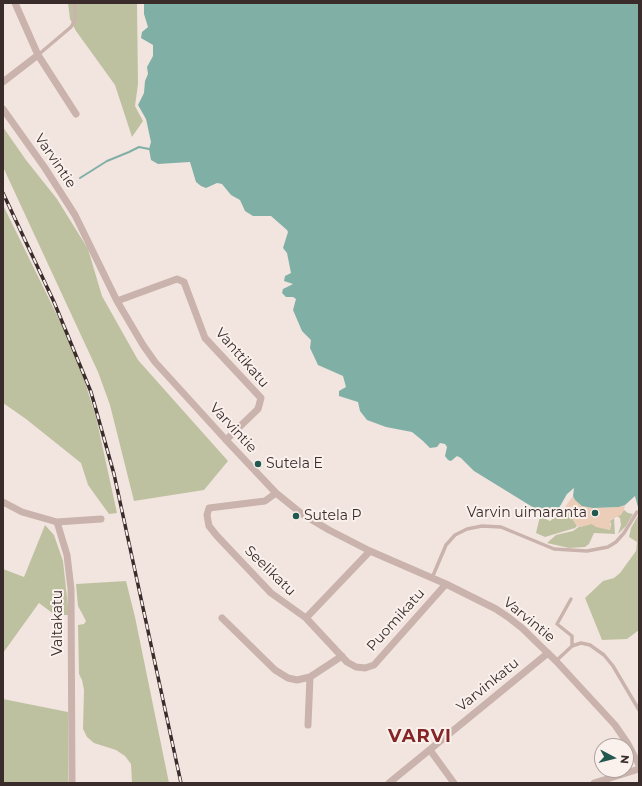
<!DOCTYPE html>
<html>
<head>
<meta charset="utf-8">
<style>
	body { margin:0 }
	#map { position:relative; width:642px; height:786px; overflow:hidden; background:#f2e5e0; font-family:Montserrat,sans-serif }
	canvas { display:block }
	.frame { position:absolute; inset:0; border:4px solid #392c2b; pointer-events:none }
	.north { position:absolute; left:594px; top:738px; width:40px; height:40px; box-sizing:border-box; background:#faf1ec; border:1px solid #ada29f; border-radius:50%; rotate:97deg; font-size:11px; font-weight:700; line-height:16px; text-align:center; color:#392c2b }
	.north::after { content:''; display:block; margin:auto; width:14px; height:18px; background:#215950; clip-path:polygon(50% 0,100% 100%,50% 72%,0 100%) }
</style>
</head>
<body>
<div id="map">
<canvas width="642" height="786"></canvas>
<div class="frame"></div>
<div class="north">N</div>
</div>
<script>
const ctx = document.querySelector('canvas').getContext('2d');
ctx.lineJoin = 'round';
function fillPath(path, color) {
  ctx.fillStyle = color;
  ctx.fill(path, 'evenodd');
}
function shape(rows) {
  const path = new Path2D();
  for (const r of rows) {
    path.moveTo(r[0], r[1]);
    for (let i = 2; i < r.length; i += 2) path.lineTo(r[i], r[i + 1]);
  }
  return path;
}
function strokePath(path, color, width, dash) {
  ctx.strokeStyle = color;
  ctx.lineWidth = width;
  ctx.lineCap = dash ? 'butt' : 'round';
  ctx.setLineDash(dash || []);
  ctx.stroke(path);
}
function write(font, color, halo, rows, align = 'center') {
  ctx.font = font + ' Montserrat,sans-serif';
  ctx.lineWidth = 4;
  ctx.setLineDash([]);
  ctx.textBaseline = 'middle';
  ctx.strokeStyle = halo;
  ctx.fillStyle = color;
  for (const [text, x, y, turn = 0] of rows) {
    ctx.save();
    ctx.translate(x, y);
    ctx.rotate((+turn || 0) * Math.PI / 180);
    ctx.textAlign = isNaN(turn) ? turn : align;
    if (halo) ctx.strokeText(text, 0, 0);
    ctx.fillText(text, 0, 0);
    ctx.restore();
  }
}
const green = shape([
	[68,3,137,3,138,84,135,106,143,121,132,137,115,85,76,31,70,19],
	[3,127,26,160,57,199,88,249,102,296,138,360,228,461,204,490,134,501,110,405,98,372,3,167],
	[3,205,76,354,96,417,117,513,109,514,88,485,81,463,26,419,3,403],
	[565,507,577,526,575,528,545,537,536,533,540,516,550,521,555,517,559,508,562,509],
	[624,510,628,513,633,514,626,526,618,534,621,525,620,518,617,516],
	[639,514,639,630,627,639,602,640,585,598,603,581,614,578,620,573,636,551,637,542,629,537,631,528],
	[614,518,615,534,594,533,589,544,585,547,569,548,547,543,556,535,573,531,580,526,589,523,610,530,611,524,610,521],
	[45,525,54,535,63,561,69,615,55,615,39,603,3,653,3,569,24,577],
	[126,581,135,617,169,783,132,783,131,764,125,756,116,750,94,743,87,737,83,729,84,690,82,680,79,674,78,625,84,624,86,621,78,606,76,584],
	[3,699,68,712,68,783,3,783]
]);
const sand = shape([
	[573,496,575,500,593,508,619,507,625,505,624,510,621,515,610,520,610,530,596,527,592,524,581,527,577,526,565,507]
]);
const water = shape([
	[144,3,639,3,639,511,635,496,625,505,619,507,593,508,582,506,575,500,573,496,574,488,567,494,559,508,539,511,474,471,461,458,457,456,451,461,448,460,445,456,447,447,445,444,440,443,437,447,430,448,423,441,412,432,386,427,367,420,360,411,358,402,339,396,339,391,346,387,343,376,318,365,310,348,311,340,302,331,293,310,296,299,293,297,286,297,282,293,283,289,293,284,284,281,285,276,291,273,287,253,283,248,288,232,287,230,271,216,253,216,245,211,240,200,231,195,222,184,217,183,206,188,201,186,196,182,190,162,158,164,151,160,149,149,151,142,146,119,138,105,144,93,145,81,148,74,147,67,153,56,153,45,141,38,142,32,148,27,144,14]
]);
const stream = shape([
	[80,178,107,161,129,152,139,147,149,149]
]);
const service = shape([
	[38,55,71,27,75,20,75,3],
	[432,578,446,545,455,535,467,529,482,526,501,527,554,549,587,551,608,547,616,542,624,533,637,512],
	[572,646,581,643,590,645,604,655,613,666,639,710],
	[556,661,572,646,572,636,557,624,571,599]
]);
const minor = shape([
	[38,55,76,114],
	[3,82,38,55,15,3],
	[3,109,45,168,75,215,117,301,143,345,155,362,226,440,276,493,302,514,329,530,370,551,446,584,496,609,508,617,522,628,556,661,615,725,628,744,639,765],
	[117,301,177,279,184,282,205,338,261,398,258,409,226,440],
	[276,493,265,501,209,508,207,515,209,526,217,536,271,593,306,618,347,662,356,667,365,668,374,665,446,584],
	[3,502,22,512,57,522,67,555,71,589,72,783],
	[57,522,101,519],
	[222,618,275,670,288,678,297,680,310,677,342,656],
	[306,618,370,551],
	[308,725,310,677],
	[430,750,454,783],
	[389,783,548,653],
	[594,783,639,769]
]);
const rail = shape([
	[3,193,54,302,91,392,114,474,181,783]
]);
const markers = [
	[258,464,4,"#215950"],
	[595,513,4,"#215950"],
	[296,516,4,"#215950"]
];
const streetNames = [
	["Varvintie",55,161,56],
	["Vanttikatu",242,358,49],
	["Varvintie",233,428,47],
	["Seelikatu",270,571,44],
	["Puomikatu",396,620,-48],
	["Varvintie",529,620,39],
	["Valtakatu",58,623,-90],
	["Varvinkatu",488,685,-39]
];
const poiNames = [
	["Sutela E",266,464],
	["Varvin uimaranta",587,513,"right"],
	["Sutela P",304,516]
];
const districtNames = [
	["VARVI",420,737]
];
fillPath(green, '#bec1a0');
fillPath(sand, '#ecceb8');
fillPath(water, '#80afa6');
strokePath(stream, '#80afa6', 2);
strokePath(service, '#cab3ac', 3.5);
strokePath(minor, '#cab3ac', 7);
strokePath(rail, '#392c2b', 3.5);
strokePath(rail, '#faf1ec', 2, [6]);
for (const [x, y, r, color] of markers) {
  const dot = new Path2D();
  dot.arc(x, y, r, 0, 2 * Math.PI);
  ctx.fillStyle = color;
  ctx.fill(dot);
  strokePath(dot, '#faf1ec', 1.5);
}
write('14px', '#392c2b', '#faf1ec', streetNames);
write('14px', '#392c2b', '#faf1ec', poiNames, 'left');
ctx.letterSpacing = '1px';
write('bold 18px', '#852626', '#faf1ec', districtNames);
ctx.letterSpacing = '0px';
</script>
</body>
</html>
